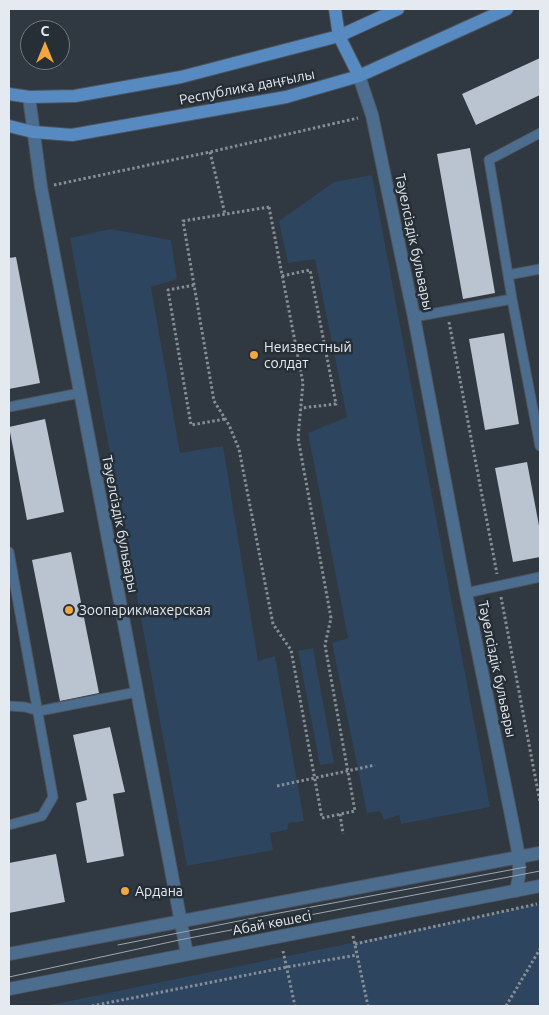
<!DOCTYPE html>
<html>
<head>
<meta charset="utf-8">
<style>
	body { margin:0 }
	#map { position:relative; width:549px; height:1015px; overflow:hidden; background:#303841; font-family:Ubuntu,sans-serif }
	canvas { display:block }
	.frame { position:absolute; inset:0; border:10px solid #e5eaf0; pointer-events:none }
	.north { position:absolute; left:20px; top:20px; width:50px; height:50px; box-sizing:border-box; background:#262e36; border:1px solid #727980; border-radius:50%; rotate:0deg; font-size:14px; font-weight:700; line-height:20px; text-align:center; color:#e5eaf0 }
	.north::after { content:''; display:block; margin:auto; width:18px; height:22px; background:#f1a63f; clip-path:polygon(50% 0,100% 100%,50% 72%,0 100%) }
</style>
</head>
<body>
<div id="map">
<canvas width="549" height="1015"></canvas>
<div class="frame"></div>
<div class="north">С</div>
</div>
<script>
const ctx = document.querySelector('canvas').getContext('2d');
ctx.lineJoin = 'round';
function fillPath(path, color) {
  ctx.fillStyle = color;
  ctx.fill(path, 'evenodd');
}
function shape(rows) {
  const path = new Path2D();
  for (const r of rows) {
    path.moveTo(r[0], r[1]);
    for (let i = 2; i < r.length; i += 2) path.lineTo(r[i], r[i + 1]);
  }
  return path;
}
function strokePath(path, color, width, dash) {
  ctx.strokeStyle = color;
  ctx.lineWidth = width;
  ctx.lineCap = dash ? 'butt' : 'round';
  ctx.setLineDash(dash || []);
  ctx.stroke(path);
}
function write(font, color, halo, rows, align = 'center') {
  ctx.font = font + ' Ubuntu,sans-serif';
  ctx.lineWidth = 5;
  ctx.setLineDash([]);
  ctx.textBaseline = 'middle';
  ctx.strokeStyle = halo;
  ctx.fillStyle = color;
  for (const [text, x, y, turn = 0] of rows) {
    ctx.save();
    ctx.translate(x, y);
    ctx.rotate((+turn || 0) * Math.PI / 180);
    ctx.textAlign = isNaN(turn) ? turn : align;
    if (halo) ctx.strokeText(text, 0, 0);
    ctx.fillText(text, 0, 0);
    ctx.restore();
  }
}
const green = shape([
	[372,175,490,807,401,824,399,815,384,820,380,811,367,813,332,643,348,638,308,433,347,417,315,259,288,263,279,221,334,182],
	[110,229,171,240,177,279,151,287,180,453,223,446,258,661,275,656,304,821,289,823,287,830,270,833,273,850,187,866,70,238],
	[313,648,334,763,320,765,298,651],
	[540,904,540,1006,43,1006,60,1003]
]);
const building = shape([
	[540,58,540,95,476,125,462,94],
	[470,148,495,293,463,299,437,154],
	[16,257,40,383,9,389,9,258],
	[504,333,519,424,485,430,469,339],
	[45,419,64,512,27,520,9,427],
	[527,462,540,531,540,557,513,562,495,468],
	[71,552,99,693,60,701,32,560],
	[110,727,125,792,113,794,124,856,87,863,76,803,87,800,73,735],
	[56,854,65,902,9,913,9,863]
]);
const path = shape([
	[210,152,225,214],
	[54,185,210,152,358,118],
	[269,207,303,383,298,438,331,618,325,645,355,811,322,818,291,650,273,624,239,449,229,425,214,401,183,221,269,207],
	[282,276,310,270,336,404,301,408],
	[194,285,168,290,191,425,225,419],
	[449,322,497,574],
	[501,597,540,802],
	[277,786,375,765],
	[340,814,343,834],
	[353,936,368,1006],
	[355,944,537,904],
	[283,951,295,1006],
	[92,1006,287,967,357,955],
	[506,1006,540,949]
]);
const service = shape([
	[540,133,489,160,512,299,540,446],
	[508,275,540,269],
	[414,317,512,299],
	[9,407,80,393],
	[9,552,53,797,42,816,9,825],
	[466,593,540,577],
	[9,706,25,707,39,711,137,692]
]);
const tertiary = shape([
	[359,76,372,115,414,317,466,593,511,815,519,857,519,876,516,891],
	[29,97,41,187,187,954],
	[9,954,540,853],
	[9,989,540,886]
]);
const secondary = shape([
	[335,9,339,36,359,76],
	[9,94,29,97,75,96,181,77,339,36,398,9],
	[9,126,33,132,72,135,286,97,359,76,507,9]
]);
const tram = shape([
	[118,945,274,914,526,867],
	[9,977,184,939,540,871]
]);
const markers = [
	[254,355,5,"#f1a63f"],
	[69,610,5,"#f1a63f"],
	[125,891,5,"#f1a63f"]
];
const streetNames = [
	["Республика даңғылы",247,87,-11],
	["Тәуелсіздік бульвары",414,242,78],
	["Тәуелсіздік бульвары",120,524,79],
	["Тәуелсіздік бульвары",497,669,78],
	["Абай көшесі",272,923,-11]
];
const poiNames = [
	["Неизвестный",264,347],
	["солдат",264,363],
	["Зоопарикмахерская",79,610],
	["Ардана",135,891]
];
fillPath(green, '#2d455f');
fillPath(building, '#bac4d0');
strokePath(service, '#4d545d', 11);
strokePath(tertiary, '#4d545d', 14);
strokePath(secondary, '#4d545d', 14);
strokePath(path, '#868d94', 3, [2.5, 2.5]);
strokePath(service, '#4d6d8f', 9);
strokePath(tertiary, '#4d6d8f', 12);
strokePath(secondary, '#578ac0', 12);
strokePath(tram, '#9fa6ad', 1);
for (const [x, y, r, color] of markers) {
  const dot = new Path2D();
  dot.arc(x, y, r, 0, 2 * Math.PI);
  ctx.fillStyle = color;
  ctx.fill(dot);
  strokePath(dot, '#262e36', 2);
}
write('14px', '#e5eaf0', '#262e36', streetNames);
write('14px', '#e5eaf0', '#262e36', poiNames, 'left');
</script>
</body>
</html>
